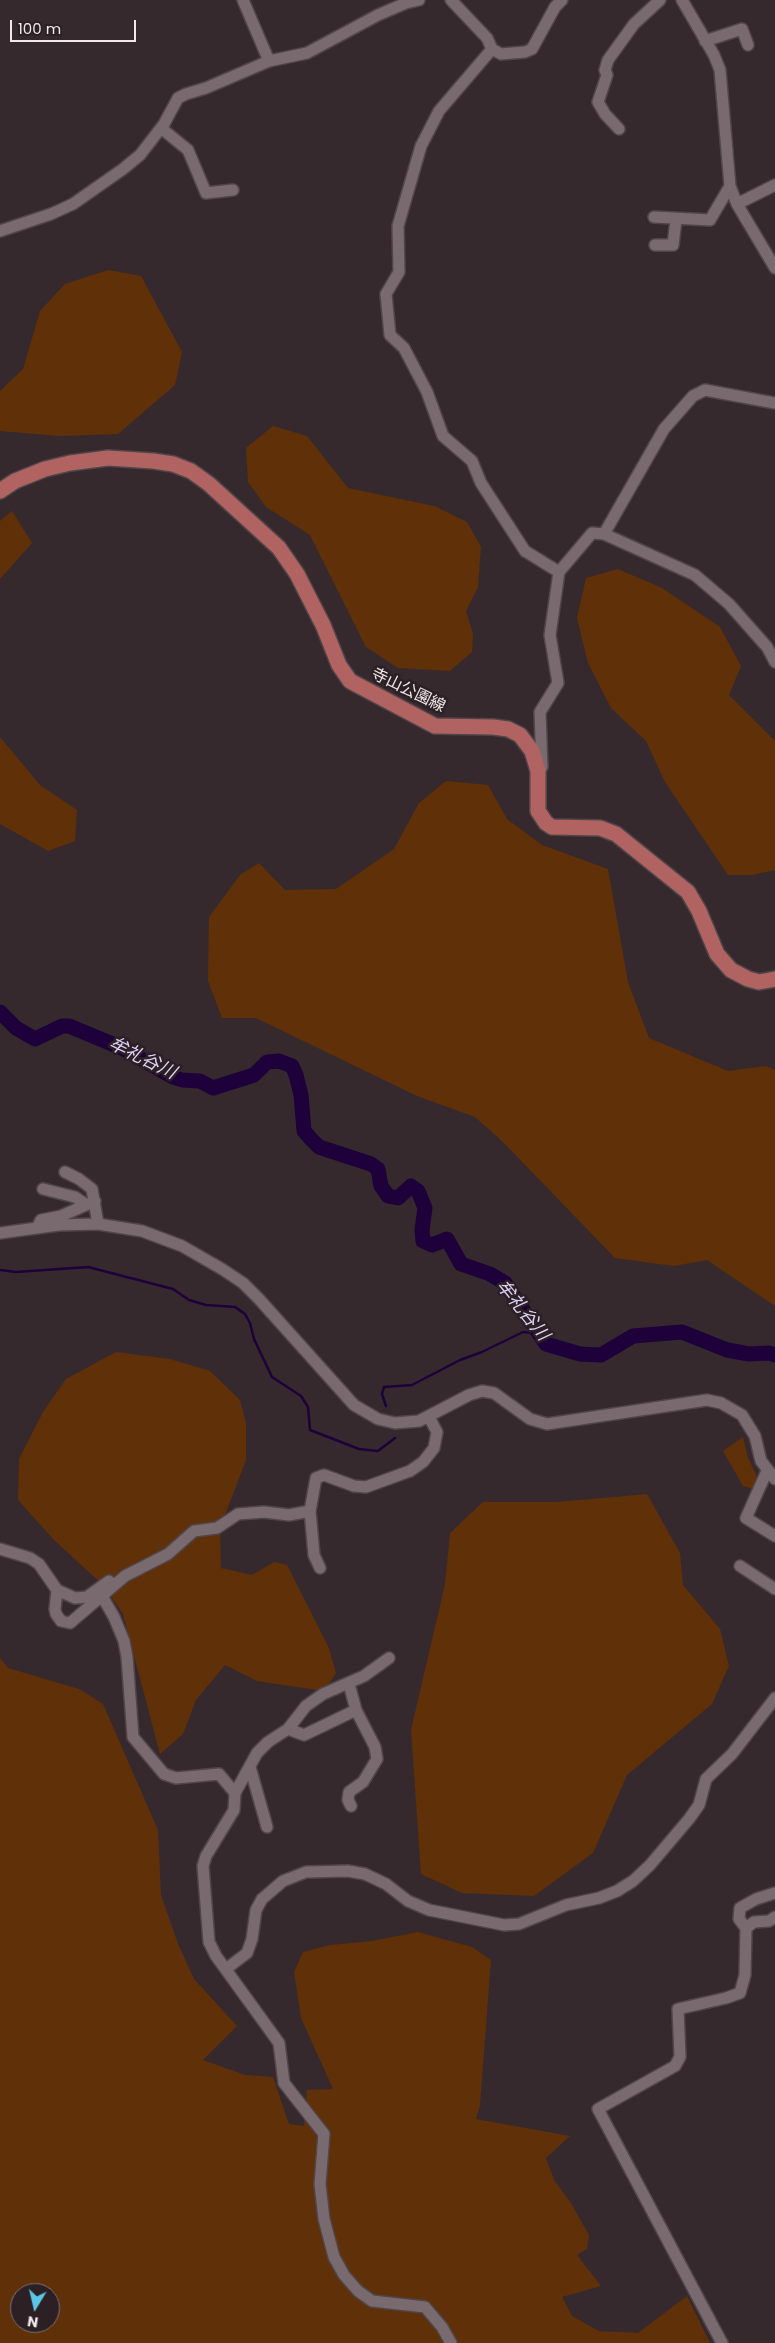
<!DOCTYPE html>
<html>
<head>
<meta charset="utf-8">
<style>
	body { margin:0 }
	#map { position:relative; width:775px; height:2343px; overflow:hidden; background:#36292d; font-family:Poppins,sans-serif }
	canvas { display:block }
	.north { position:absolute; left:10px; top:2283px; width:50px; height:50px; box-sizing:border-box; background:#2c2024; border:1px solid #7a7073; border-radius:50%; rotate:189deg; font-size:14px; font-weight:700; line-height:20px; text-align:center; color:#f0e8ea }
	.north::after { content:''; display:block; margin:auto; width:18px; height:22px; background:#59c8e5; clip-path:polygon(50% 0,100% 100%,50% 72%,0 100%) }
	.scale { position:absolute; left:10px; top:20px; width:126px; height:22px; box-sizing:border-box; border:2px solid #f0e8ea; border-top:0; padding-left:6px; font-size:15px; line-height:18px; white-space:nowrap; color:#f0e8ea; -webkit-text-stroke:4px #2c2024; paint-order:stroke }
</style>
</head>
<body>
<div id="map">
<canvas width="775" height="2343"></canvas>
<div class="north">N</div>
<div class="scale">100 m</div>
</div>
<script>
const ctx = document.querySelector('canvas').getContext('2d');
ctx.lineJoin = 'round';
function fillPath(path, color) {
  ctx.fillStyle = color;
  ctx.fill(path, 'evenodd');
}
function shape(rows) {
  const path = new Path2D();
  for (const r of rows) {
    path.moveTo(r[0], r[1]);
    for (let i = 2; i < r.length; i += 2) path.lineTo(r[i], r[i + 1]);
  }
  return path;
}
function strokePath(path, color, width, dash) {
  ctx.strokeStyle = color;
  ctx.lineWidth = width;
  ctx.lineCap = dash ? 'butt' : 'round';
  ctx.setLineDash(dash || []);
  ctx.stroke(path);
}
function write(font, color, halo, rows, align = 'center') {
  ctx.font = font + ' Poppins,"Noto Sans JP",sans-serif';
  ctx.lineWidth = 5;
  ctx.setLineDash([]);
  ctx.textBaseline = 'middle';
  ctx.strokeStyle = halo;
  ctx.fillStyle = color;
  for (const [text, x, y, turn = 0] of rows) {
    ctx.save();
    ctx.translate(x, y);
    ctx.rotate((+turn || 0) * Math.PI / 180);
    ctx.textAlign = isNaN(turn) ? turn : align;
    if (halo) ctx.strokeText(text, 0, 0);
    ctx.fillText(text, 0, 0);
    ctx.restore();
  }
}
const green = shape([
	[108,270,141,276,182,352,175,385,118,434,60,436,0,431,0,391,23,369,40,311,65,284],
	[273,426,307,436,348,488,434,506,467,522,481,547,478,587,466,611,473,634,472,652,450,671,398,668,366,647,310,535,266,507,248,482,246,448],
	[12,511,32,543,0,579,0,521],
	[618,569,662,588,720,627,741,666,729,695,775,741,775,870,752,875,728,875,665,782,646,741,611,708,588,663,577,618,586,578],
	[0,737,40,785,77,810,75,841,48,851,0,824],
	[446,781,488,785,507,819,542,845,608,869,628,982,649,1038,728,1071,766,1066,775,1070,775,1306,707,1260,674,1266,615,1258,502,1141,475,1117,417,1096,256,1018,222,1018,208,981,209,917,240,875,259,863,285,890,336,889,394,849,419,803],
	[116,1352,170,1359,210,1371,240,1400,246,1423,246,1460,220,1528,221,1568,252,1575,274,1562,287,1565,329,1648,336,1673,324,1691,257,1681,225,1665,196,1700,183,1734,160,1754,123,1614,104,1586,54,1540,18,1500,19,1459,43,1412,66,1379],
	[743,1437,748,1458,756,1474,757,1481,753,1489,743,1486,723,1451],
	[647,1494,680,1553,683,1585,720,1629,729,1666,712,1704,627,1775,593,1853,534,1896,462,1893,421,1874,411,1730,445,1584,450,1533,483,1502,557,1502],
	[0,1658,8,1668,79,1689,103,1704,158,1830,161,1895,178,1944,194,1979,237,2026,203,2060,245,2075,273,2077,289,2124,304,2126,307,2090,333,2089,301,2018,294,1972,303,1952,330,1945,372,1941,418,1932,472,1947,491,1960,480,2105,476,2119,570,2136,546,2158,554,2180,571,2203,589,2235,587,2249,577,2255,601,2286,562,2297,572,2316,599,2331,638,2333,687,2296,710,2343,0,2343],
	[20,2293,50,2293,50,2323,20,2323]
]);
const stream = shape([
	[0,1270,16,1272,88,1267,173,1289,189,1300,206,1305,235,1307,245,1314,250,1323,254,1339,272,1377,301,1396,308,1407,310,1430,359,1449,378,1451,395,1438],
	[386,1406,382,1394,384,1387,412,1385,460,1360,482,1352,523,1332,537,1333]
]);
const river = shape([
	[0,1012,16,1028,35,1039,62,1026,69,1026,122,1048,173,1077,182,1080,200,1081,213,1088,254,1075,267,1062,279,1061,292,1066,296,1075,301,1095,304,1131,311,1139,319,1147,371,1164,378,1169,381,1186,388,1196,398,1198,411,1186,418,1191,425,1208,422,1230,423,1241,432,1245,447,1239,461,1264,490,1274,505,1283,546,1344,580,1354,601,1355,633,1336,682,1332,727,1350,749,1354,769,1353,775,1355]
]);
const minor = shape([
	[243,0,269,61],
	[451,0,487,38,492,49,501,54,525,52,532,49,555,7,562,0],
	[682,0,714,55,720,70,730,186,737,204,775,268],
	[705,41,742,29,748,45],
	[492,49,439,111,421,146,398,226,399,272,386,294,390,335,404,348,427,392,443,436,472,461,481,483,525,551,559,572],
	[161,128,188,150,206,193,233,190],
	[619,129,605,114,598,102,607,75,605,70,608,60,634,24,660,0],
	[737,204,775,185],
	[654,217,710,220,730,186],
	[0,231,51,214,73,204,123,169,140,155,164,124,178,98,186,94,206,88,269,61,307,53,378,15,406,3,419,0],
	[655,245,673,245,676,220],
	[604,534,664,429,693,396,705,390,775,403],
	[539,770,542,767,540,712,558,683,550,635,559,572,592,533,604,534,695,575,729,604,767,647,775,662],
	[65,1172,79,1179,92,1189,98,1224],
	[43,1189,75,1197,85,1204],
	[37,1228,41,1220,61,1216,95,1201],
	[0,1233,59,1225,98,1224,142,1231,182,1246,222,1269,243,1283,259,1299,354,1405,378,1419,395,1423,419,1421,469,1395,482,1391,494,1393,530,1419,547,1424,707,1400,721,1403,742,1415,755,1436,761,1461,775,1479],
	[767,1471,746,1518,775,1536],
	[0,1549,30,1558,39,1564,57,1590,75,1598,87,1597,109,1581],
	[740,1566,775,1589],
	[320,1568,314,1555,310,1511,316,1478,324,1475,354,1486,366,1487,410,1471,423,1462,434,1448,437,1432,429,1417],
	[57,1590,55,1609,56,1614,61,1621,70,1623,125,1576,168,1554,194,1531,217,1528,238,1514,264,1512,289,1515,310,1511],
	[102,1596,114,1617,124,1641,127,1657,133,1737,164,1774,176,1778,219,1774,235,1793,234,1810,206,1856,203,1866,209,1942,216,1956,279,2043,284,2083,324,2134,320,2184,324,2219,334,2257,344,2275,358,2291,372,2301,425,2307,442,2327,451,2343],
	[288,1729,304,1735,356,1710,349,1684],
	[250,1767,267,1827],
	[235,1793,257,1753,268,1742,288,1729,306,1706,323,1694,364,1676,389,1658],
	[351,1806,348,1800,349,1792,363,1782,377,1759,375,1747,356,1710],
	[746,1928,754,1922,769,1921,775,1917],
	[226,1969,247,1953,252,1939,256,1910,262,1899,283,1881,306,1872,348,1871,365,1874,386,1884,408,1901,429,1910,504,1925,519,1924,566,1905,599,1898,617,1891,633,1881,650,1865,689,1819,699,1805,706,1779,732,1754,775,1698],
	[722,2343,598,2109,675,2066,680,2057,678,2009,726,1998,740,1993,745,1975,746,1928,739,1919,740,1908,756,1899,775,1893]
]);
const major = shape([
	[0,491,15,481,45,469,70,463,108,458,153,461,173,464,191,471,209,484,279,548,297,574,323,625,339,665,350,681,435,726,493,727,508,729,520,735,532,751,538,771,538,811,546,823,552,827,600,828,616,834,688,892,699,911,717,954,731,970,748,979,759,982,775,979]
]);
const streetNames = [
	["寺山公園線",408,691,26]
];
const waterNames = [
	["牟礼谷川",142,1059,26],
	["牟礼谷川",522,1311,51]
];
fillPath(green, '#603008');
strokePath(stream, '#1e003a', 2.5);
strokePath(river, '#1e003a', 15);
strokePath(minor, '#504549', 14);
strokePath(major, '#504549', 18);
strokePath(minor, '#786a6e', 11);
strokePath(major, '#b16361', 15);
write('16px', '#f0e8ea', '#2c2024', streetNames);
write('italic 18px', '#ded1f7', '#2c2024', waterNames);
</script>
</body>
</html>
